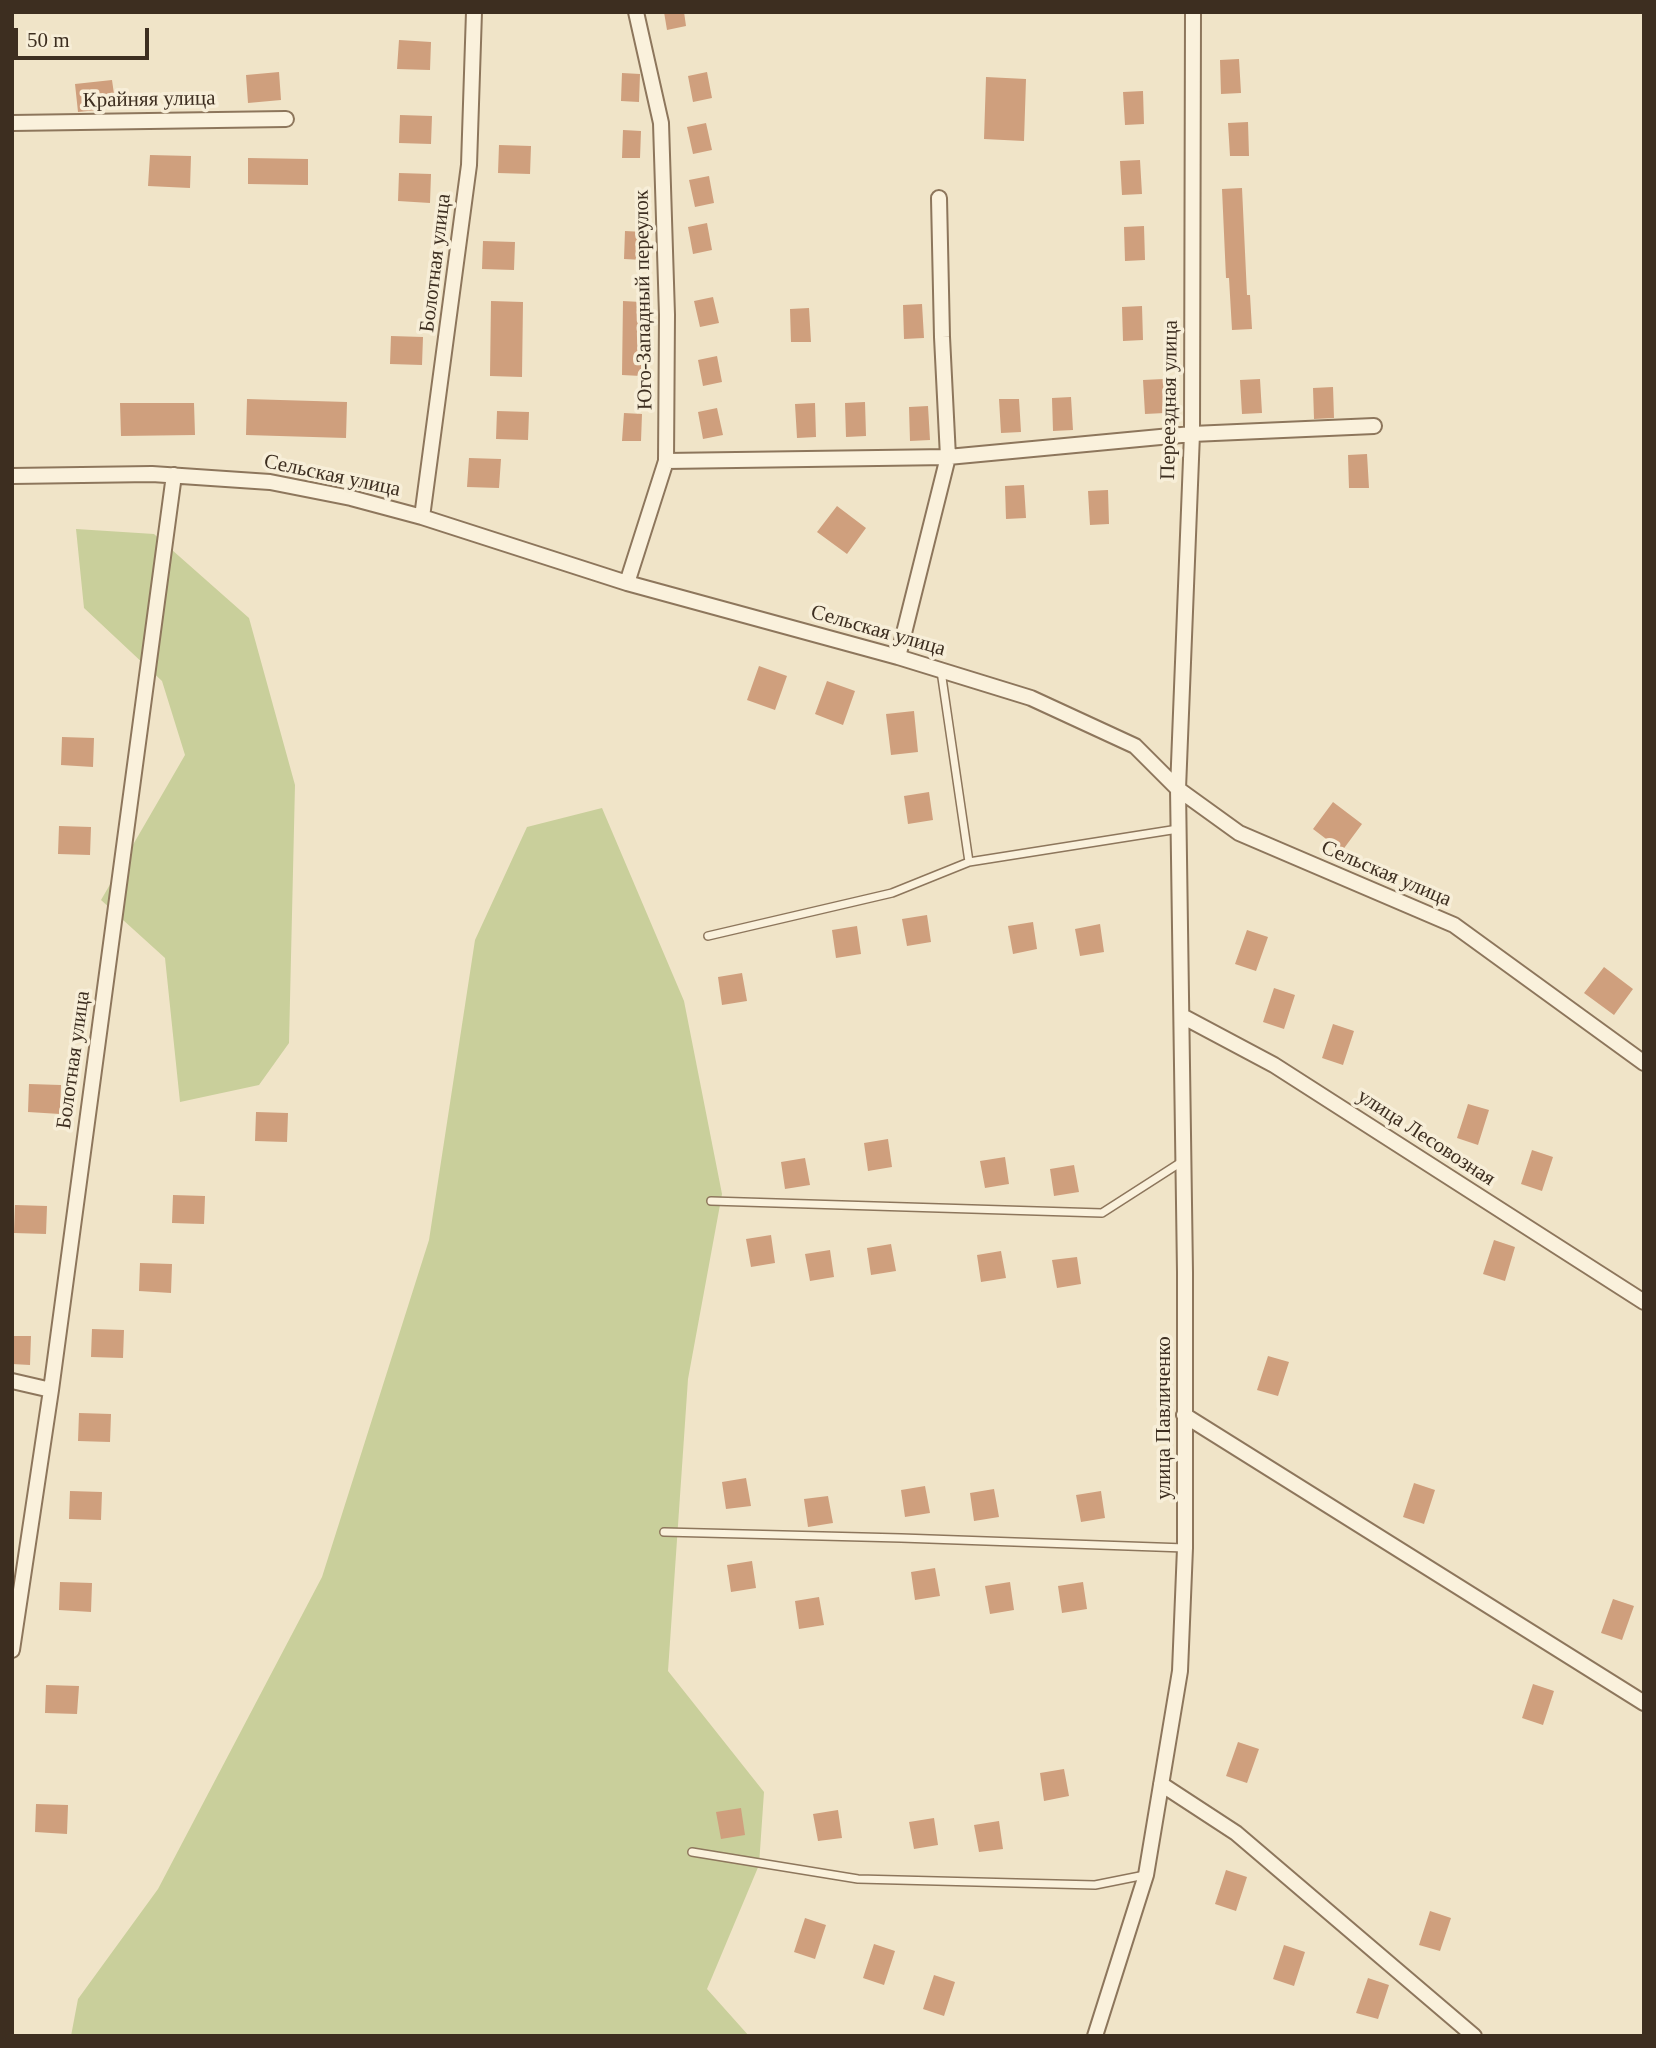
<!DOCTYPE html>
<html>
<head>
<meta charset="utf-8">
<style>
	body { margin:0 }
	#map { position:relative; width:1656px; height:2048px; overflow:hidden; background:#f0e4c8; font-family:Georgia,serif }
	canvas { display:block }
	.frame { position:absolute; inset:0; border:14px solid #3d2e20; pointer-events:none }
	.scale { position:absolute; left:14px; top:28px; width:135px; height:32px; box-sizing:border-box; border:4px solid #3d2e20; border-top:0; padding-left:9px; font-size:21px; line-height:24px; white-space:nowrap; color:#3d2e20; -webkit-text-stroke:5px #f7eed8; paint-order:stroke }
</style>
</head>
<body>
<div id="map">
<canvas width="1656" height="2048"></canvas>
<div class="frame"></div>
<div class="scale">50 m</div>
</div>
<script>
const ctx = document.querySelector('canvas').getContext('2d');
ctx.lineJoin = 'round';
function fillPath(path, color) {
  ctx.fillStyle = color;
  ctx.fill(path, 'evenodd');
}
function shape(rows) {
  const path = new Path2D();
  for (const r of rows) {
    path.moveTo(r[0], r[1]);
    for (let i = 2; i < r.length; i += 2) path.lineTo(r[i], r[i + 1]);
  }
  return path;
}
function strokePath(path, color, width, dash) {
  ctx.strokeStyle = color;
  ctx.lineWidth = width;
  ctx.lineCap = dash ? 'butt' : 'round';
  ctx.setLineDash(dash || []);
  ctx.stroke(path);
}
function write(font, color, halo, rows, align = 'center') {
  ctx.font = font + ' Georgia,serif';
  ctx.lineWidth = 7;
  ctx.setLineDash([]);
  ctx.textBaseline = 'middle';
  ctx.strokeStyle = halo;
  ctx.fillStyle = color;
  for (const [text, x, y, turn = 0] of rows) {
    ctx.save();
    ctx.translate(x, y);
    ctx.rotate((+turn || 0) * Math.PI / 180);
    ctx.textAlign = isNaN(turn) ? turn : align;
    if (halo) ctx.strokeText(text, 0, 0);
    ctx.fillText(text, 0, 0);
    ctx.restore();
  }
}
const green = shape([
	[76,529,154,534,249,618,295,785,289,1043,259,1085,180,1102,165,958,101,900,185,755,162,681,84,608],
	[602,808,684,1001,722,1194,688,1379,668,1671,764,1792,759,1865,707,1989,749,2036,71,2036,78,1999,158,1889,322,1577,429,1240,475,940,527,827]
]);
const building = shape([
	[664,12,684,12,686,26,667,30],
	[399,40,431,42,430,70,397,69],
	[1239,59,1241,93,1221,94,1220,60],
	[279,72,281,100,248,103,246,75],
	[707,72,712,98,693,102,688,76],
	[622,73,640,74,639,102,621,101],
	[986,77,1026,79,1024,141,984,139],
	[112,80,116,108,78,112,75,84],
	[1143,91,1144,124,1125,125,1123,92],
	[400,115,432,116,431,144,399,143],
	[1248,122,1249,156,1230,156,1228,123],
	[706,123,712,150,693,154,687,127],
	[623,130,641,131,640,158,622,158],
	[499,145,531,146,530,174,498,173],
	[150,155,191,156,190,188,148,186],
	[248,158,308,159,308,185,248,184],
	[1140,160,1142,194,1122,195,1120,161],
	[399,173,431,174,430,203,398,201],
	[709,176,714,203,695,207,689,180],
	[1242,188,1247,295,1250,295,1252,329,1232,330,1229,278,1226,278,1222,189],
	[707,223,712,250,693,254,688,227],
	[1144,226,1145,260,1125,261,1124,227],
	[625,231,644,232,643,260,624,259],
	[483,241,515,242,514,270,482,269],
	[713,297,719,323,700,327,694,301],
	[491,301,523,302,522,377,490,376],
	[623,301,641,302,641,376,622,375],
	[922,304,924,338,904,339,903,305],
	[1142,306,1143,340,1123,341,1122,307],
	[809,308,811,342,791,342,790,309],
	[391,336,423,337,422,365,390,364],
	[717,356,722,382,703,386,698,360],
	[1163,379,1165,413,1145,414,1143,380],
	[1260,379,1262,413,1242,414,1240,380],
	[1333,387,1334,418,1314,419,1313,388],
	[1071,397,1073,430,1053,431,1052,398],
	[247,399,347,402,346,438,246,435],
	[999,399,1019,399,1021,432,1001,433],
	[865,402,866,436,846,437,845,403],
	[120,403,194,403,195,435,121,436],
	[815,403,816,437,797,438,795,404],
	[928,406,930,440,910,441,909,407],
	[717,408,723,435,703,439,698,412],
	[497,411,529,412,528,440,496,439],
	[624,413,642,414,641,441,622,441],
	[1367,454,1369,488,1349,488,1348,455],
	[469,458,501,459,499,488,467,487],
	[1024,485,1026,518,1006,519,1005,486],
	[1108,490,1109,524,1090,525,1088,491],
	[837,506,866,528,847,554,817,532],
	[759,666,787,676,775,710,747,700],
	[827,681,855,691,843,725,815,714],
	[914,711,918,752,891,755,886,714],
	[62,737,94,738,93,767,61,765],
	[929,792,933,820,908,824,904,796],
	[1333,802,1362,824,1342,851,1313,829],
	[59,826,91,827,90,855,58,854],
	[927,915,931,942,907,946,902,919],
	[1033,922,1037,949,1013,954,1008,926],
	[1100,924,1104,952,1080,956,1075,929],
	[857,926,861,954,836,958,832,930],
	[1247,930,1268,937,1256,971,1235,964],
	[1604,967,1633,989,1614,1015,1584,993],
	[742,973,747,1001,722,1005,718,977],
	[1274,988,1295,995,1284,1029,1263,1022],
	[1333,1024,1354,1031,1343,1065,1322,1058],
	[29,1084,61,1085,60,1114,28,1112],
	[1468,1104,1489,1110,1478,1145,1457,1138],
	[256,1112,288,1113,287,1142,255,1141],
	[888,1139,892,1167,868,1171,864,1143],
	[1532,1150,1553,1157,1542,1191,1521,1184],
	[1005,1157,1009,1184,985,1188,980,1161],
	[805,1158,810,1185,785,1189,781,1162],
	[1074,1165,1079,1192,1054,1196,1050,1169],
	[173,1195,205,1196,204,1224,172,1223],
	[15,1205,47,1206,46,1234,14,1233],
	[771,1235,775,1263,751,1267,746,1239],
	[1494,1240,1515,1247,1505,1281,1483,1274],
	[891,1244,896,1271,871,1275,867,1248],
	[830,1250,834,1277,810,1281,805,1254],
	[1001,1251,1006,1278,981,1282,977,1255],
	[1077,1257,1081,1284,1057,1288,1052,1260],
	[140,1263,172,1264,171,1293,139,1291],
	[92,1329,124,1330,123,1358,91,1357],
	[12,1336,31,1336,30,1365,12,1364],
	[1268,1356,1289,1362,1278,1396,1257,1390],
	[79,1413,111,1414,110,1442,78,1441],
	[746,1478,751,1506,726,1509,722,1482],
	[1414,1483,1435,1490,1424,1524,1403,1517],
	[925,1486,930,1513,905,1517,901,1490],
	[994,1489,999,1517,974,1521,970,1493],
	[70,1491,102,1492,101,1520,69,1519],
	[1101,1491,1105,1518,1081,1522,1076,1495],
	[828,1496,833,1523,808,1527,804,1499],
	[752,1561,756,1588,731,1592,727,1565],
	[935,1568,940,1596,915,1600,911,1572],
	[60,1582,92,1583,91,1612,59,1610],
	[1010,1582,1014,1610,990,1614,985,1586],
	[1083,1582,1087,1609,1062,1613,1058,1586],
	[819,1597,824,1625,799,1629,795,1601],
	[1613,1599,1634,1606,1622,1640,1601,1633],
	[1533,1684,1554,1691,1543,1725,1522,1718],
	[46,1685,79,1686,77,1714,45,1713],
	[1238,1742,1259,1749,1247,1783,1226,1776],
	[1064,1769,1069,1796,1044,1801,1040,1773],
	[36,1804,68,1805,67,1834,35,1832],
	[741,1808,745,1835,721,1839,716,1812],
	[838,1810,842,1838,818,1841,813,1814],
	[934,1818,938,1845,914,1849,909,1822],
	[999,1821,1003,1849,979,1852,974,1825],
	[1226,1870,1247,1877,1236,1911,1215,1904],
	[1430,1911,1451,1918,1440,1951,1419,1945],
	[805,1918,826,1925,815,1959,794,1952],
	[874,1944,895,1951,884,1985,863,1978],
	[1284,1945,1305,1952,1294,1986,1273,1979],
	[934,1975,955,1982,944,2016,923,2009],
	[1368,1978,1389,1985,1378,2019,1356,2013]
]);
const service = shape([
	[941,671,969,862,1178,829],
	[708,936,892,893,969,862],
	[711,1201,1102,1213,1183,1161],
	[664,1532,901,1538,1185,1548],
	[692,1852,858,1879,1095,1885,1145,1875]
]);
const minor = shape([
	[12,123,286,119],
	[666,461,948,457,1192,434,1374,426],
	[12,476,152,474,270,482,351,498,422,517,627,583,898,657,1031,698,1135,746,1178,789,1239,833,1454,925,1644,1063],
	[422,517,469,165,474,12],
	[627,583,666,461,667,315,661,123,636,12],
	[898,657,948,457,942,337,939,198],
	[1182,1016,1274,1065,1644,1302],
	[12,1381,51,1390],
	[1184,1415,1644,1703],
	[12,1650,51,1390,174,475],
	[1161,1784,1236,1833,1474,2036],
	[1095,2036,1146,1875,1180,1671,1185,1548,1185,1272,1178,789,1192,434,1193,12]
]);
const streetNames = [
	["Крайняя улица",149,100,-1],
	["Болотная улица",436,263,-83],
	["Юго-Западный переулок",644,300,-91],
	["Переездная улица",1170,400,-89],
	["Сельская улица",332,476,12],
	["Сельская улица",878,631,16],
	["Сельская улица",1386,874,23],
	["Болотная улица",74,1060,-82],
	["улица Лесовозная",1426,1138,33],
	["улица Павличенко",1164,1418,-90]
];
fillPath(green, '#c9cf9b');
fillPath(building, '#cf9f7d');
strokePath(service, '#8d765c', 10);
strokePath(minor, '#8d765c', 18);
strokePath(service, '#faf1dc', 7);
strokePath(minor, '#faf1dc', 14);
write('21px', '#3d2e20', '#f7eed8', streetNames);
</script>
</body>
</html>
